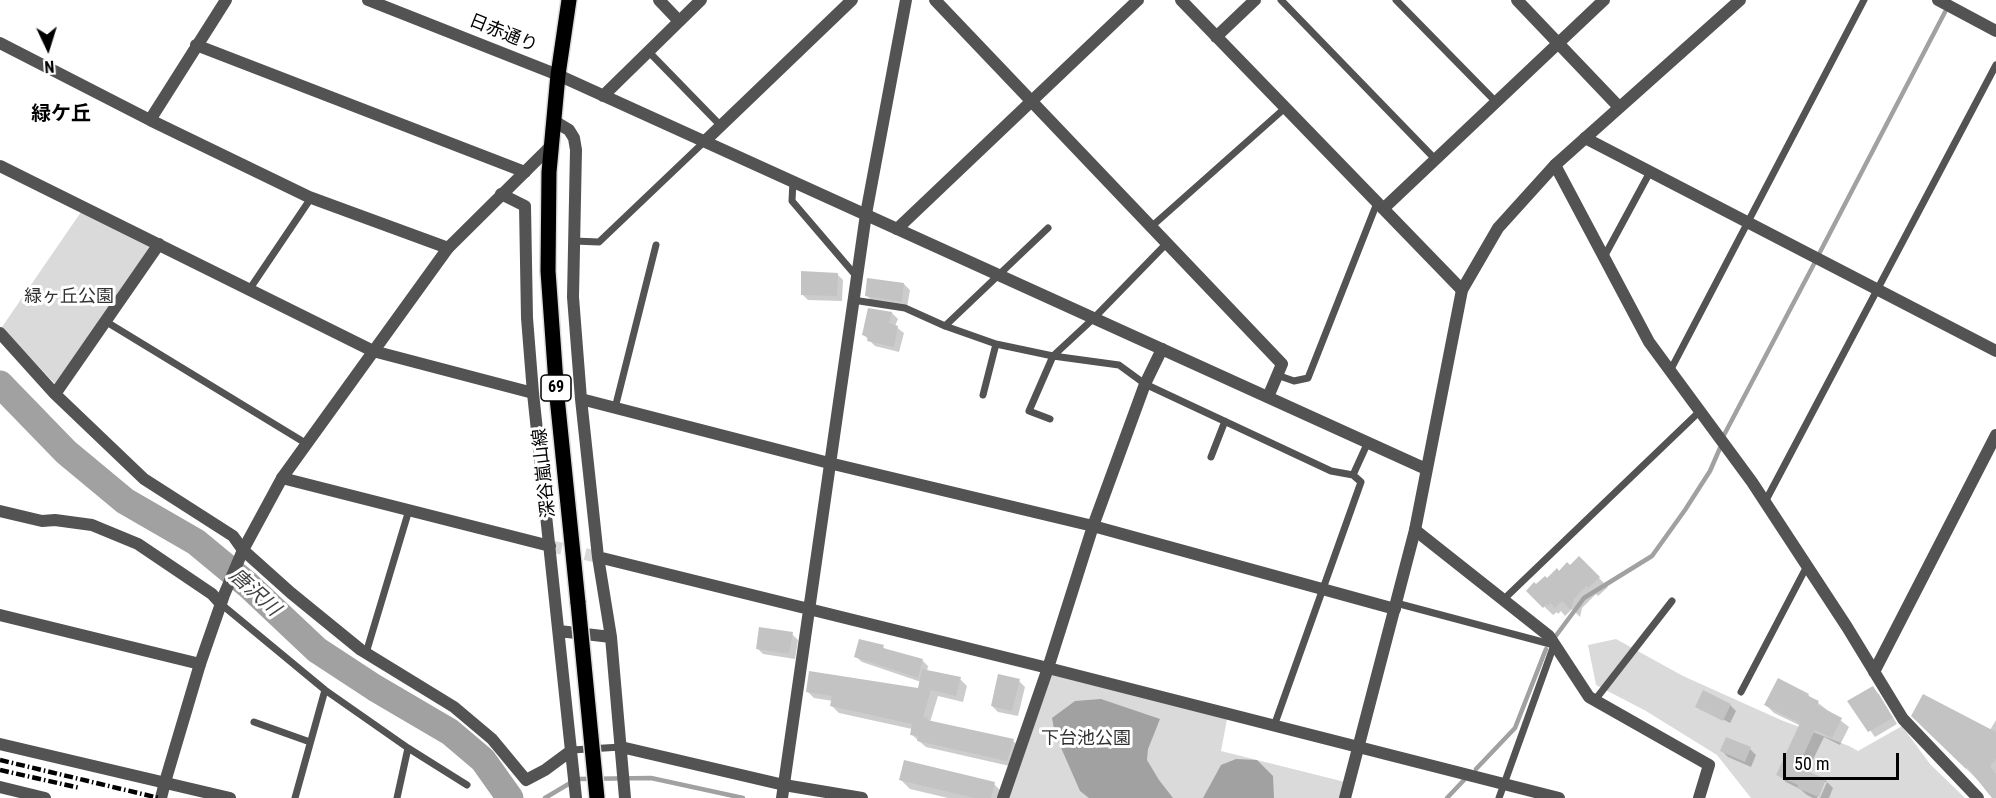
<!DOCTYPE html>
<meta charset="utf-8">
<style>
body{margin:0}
#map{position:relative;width:1996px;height:798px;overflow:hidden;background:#fff;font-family:"Roboto Condensed",sans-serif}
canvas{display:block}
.north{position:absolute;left:18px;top:18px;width:60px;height:60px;-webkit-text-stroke:4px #fff;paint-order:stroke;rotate:176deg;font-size:16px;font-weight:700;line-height:24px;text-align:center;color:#000}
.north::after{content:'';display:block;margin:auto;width:21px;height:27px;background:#000;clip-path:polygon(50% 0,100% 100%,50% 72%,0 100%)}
.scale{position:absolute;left:1783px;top:753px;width:116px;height:27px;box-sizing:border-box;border:3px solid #000;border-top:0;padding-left:8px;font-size:18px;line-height:21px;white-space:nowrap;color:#000;-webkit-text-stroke:4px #fff;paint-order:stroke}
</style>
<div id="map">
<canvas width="1996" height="798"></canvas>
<div class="north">N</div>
<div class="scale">50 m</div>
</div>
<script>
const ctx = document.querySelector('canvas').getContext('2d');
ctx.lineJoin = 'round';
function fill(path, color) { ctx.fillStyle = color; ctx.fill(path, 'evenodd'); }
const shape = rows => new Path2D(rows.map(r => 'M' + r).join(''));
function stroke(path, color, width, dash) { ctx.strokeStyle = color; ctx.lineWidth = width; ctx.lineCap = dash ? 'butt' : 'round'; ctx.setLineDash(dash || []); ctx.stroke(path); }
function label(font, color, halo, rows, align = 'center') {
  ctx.font = font + ' "Roboto Condensed","Noto Sans JP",sans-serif'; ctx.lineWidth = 6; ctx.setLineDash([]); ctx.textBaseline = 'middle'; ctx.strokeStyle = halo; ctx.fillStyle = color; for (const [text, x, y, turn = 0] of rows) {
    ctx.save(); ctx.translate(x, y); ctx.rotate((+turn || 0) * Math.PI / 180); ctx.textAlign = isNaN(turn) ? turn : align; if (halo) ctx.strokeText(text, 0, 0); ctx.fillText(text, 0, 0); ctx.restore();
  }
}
fill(shape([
 [81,212,150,247,55,384,2,327],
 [1616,639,1683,676,1781,720,1849,746,1858,751,1902,726,1930,764,1965,798,1751,798,1717,755,1646,711,1596,685,1588,645],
 [1048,668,1228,714,1221,751,1349,783,1345,798,1003,798]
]), '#dadada');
fill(shape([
 [1101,699,1160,719,1148,749,1147,760,1159,780,1173,798,1089,798,1080,791,1055,734,1052,718,1075,701],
 [1236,759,1257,760,1273,776,1274,798,1203,798,1221,765]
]), '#a1a1a1');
fill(shape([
 [837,274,843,280,842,301,808,300,802,294],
 [904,284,910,290,907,307,873,302,867,296],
 [869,310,892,313,898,319,895,326,904,333,899,352,875,346,864,335],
 [1579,558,1608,587,1598,596,1596,594,1582,608,1580,617,1572,609,1565,616,1561,611,1558,614,1557,612,1553,615,1528,591,1570,567],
 [792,634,798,640,795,659,763,654,757,648],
 [883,647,887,651,922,660,928,666,927,671,960,679,967,686,963,702,938,696,930,722,1013,741,1020,747,1014,767,926,747,911,734,912,729,839,713,832,706,833,701,814,698,807,691,919,689,921,682,862,662,856,657],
 [1019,681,1025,687,1018,716,998,712,992,706],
 [1873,688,1879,694,1897,724,1875,737,1849,701],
 [1808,695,1849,727,1840,745,1824,737,1807,772,1825,780,1833,788,1829,798,1820,798,1827,782,1823,782,1817,798,1813,798,1807,795,1800,789,1786,782,1778,774,1801,726,1774,713,1766,705],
 [1730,705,1736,711,1729,725,1703,712,1729,725,1730,723,1702,708,1702,711,1697,706],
 [1913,716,1990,730,1996,720,1996,798],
 [1750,749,1756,755,1751,767,1728,757,1722,751],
 [901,780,994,784,1003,793,1002,798,948,798,910,789]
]), '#0003');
stroke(shape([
 [1819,254,1945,12],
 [1724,435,1814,264],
 [1555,637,1584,598,1652,556,1685,510,1710,471,1720,448],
 [1476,769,1515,728,1546,649],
 [545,798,577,779,651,778,743,798],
 [1447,798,1464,780]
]), '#a1a1a1', 4.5);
stroke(shape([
 [0,384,66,452,125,501,196,542,248,585,317,650,375,688,450,732,483,760,510,798]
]), '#a1a1a1', 27);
fill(shape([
 [801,271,838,273,837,296,801,295],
 [867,278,904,283,902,302,865,296],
 [868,308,892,312,889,323,898,326,894,347,867,341,868,337,862,335],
 [1579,556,1600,577,1588,588,1586,586,1574,599,1571,610,1562,601,1555,608,1551,603,1548,606,1547,604,1543,608,1526,591,1534,582,1536,584,1545,576,1547,578,1557,568,1559,571,1567,562,1570,565],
 [759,627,793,632,789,654,756,649],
 [859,639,884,645,883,648,923,659,918,678,854,657],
 [922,669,961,677,956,696,931,690,923,717,928,718,927,720,1014,739,1007,761,917,741,918,736,910,735,912,724,830,706,832,696,806,692,809,671,918,688],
 [998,674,1020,679,1012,711,991,706],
 [1778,678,1809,694,1808,696,1819,701,1817,705,1842,718,1832,738,1815,730,1798,767,1826,779,1819,797,1797,788,1798,785,1776,775,1800,723,1764,705],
 [1873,686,1893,718,1868,732,1847,701],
 [1703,690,1731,704,1723,721,1695,707],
 [1923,694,1996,732,1996,759,1990,766,1996,774,1996,798,1992,798,1967,767,1966,769,1911,716],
 [1726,737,1751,747,1745,762,1720,751],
 [904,760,995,782,991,798,974,798,899,780]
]), '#c3c3c3');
stroke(shape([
 [550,546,598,557]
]), '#d9d9d9', 12, [12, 6]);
const primary = shape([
 [569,0,558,75,549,172,548,271,557,397,578,603]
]);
stroke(primary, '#dbdbdb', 18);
stroke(shape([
 [1281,0,1435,159],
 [1396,0,1496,102],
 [648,51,721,126],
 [793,181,792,201,857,277],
 [1151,227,1285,108],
 [574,241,599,242,705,141],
 [1604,257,1650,172],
 [249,290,311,198],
 [853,300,905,308,945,326,996,344,1053,356,1119,365,1145,384,1331,471,1353,475,1368,442],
 [105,321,307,444],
 [945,326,1048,228],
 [1670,371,1864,0],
 [1277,375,1294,381,1308,378,1377,203],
 [983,395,996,344],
 [615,408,656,245],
 [1050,419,1029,411,1053,356,1094,318,1166,244],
 [1211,457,1225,421],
 [1765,502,1996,65],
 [1503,600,1700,411],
 [1396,603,1554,645,1499,798],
 [221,604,325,690,408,748,467,785],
 [366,653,409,510],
 [1741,692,1807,566],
 [1595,700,1672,601],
 [254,722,310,742],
 [1274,726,1361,482,1353,475],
 [572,750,621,747],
 [295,798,325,690],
 [397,798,408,748]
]), '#535353', 7);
stroke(shape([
 [659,0,679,21],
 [935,0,1282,364,1268,397],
 [1181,0,1462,290],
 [1517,0,1619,107],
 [1938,0,1996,31],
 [1216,37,1255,0],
 [0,43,150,120,309,197,448,248],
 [196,45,525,172],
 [150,120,226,0],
 [554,121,569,130,574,138,576,150,573,297,581,399,598,557,611,637,625,798],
 [1585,138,1996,351],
 [705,141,852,0],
 [1555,165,1649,342,1752,482,1847,627,1903,719,1978,798],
 [0,166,373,351,533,393],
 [501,194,525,206,527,318,533,393,576,798],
 [1383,209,1604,0],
 [897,229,1138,0],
 [0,333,55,394,144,479,233,536,243,550,291,593,361,650,454,707,492,739,526,780,545,770,572,750],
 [55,394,159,244],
 [581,399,829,463,1093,526,1395,609],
 [282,478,550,546],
 [0,511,42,521,55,520,92,525,138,544,212,594,221,604],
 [1415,530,1549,636,1589,697,1709,765,1699,798],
 [598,557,1048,668,1559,798],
 [0,615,200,664],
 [559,631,611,637],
 [1874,672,1996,435],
 [0,744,230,798],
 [621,747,784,785,862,798],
 [0,787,45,798],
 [161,798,165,782],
 [782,798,866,214,906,0],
 [1003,798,1048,668,1093,526,1145,384,1162,349]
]), '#535353', 12);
stroke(shape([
 [368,0,558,75,1426,469],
 [603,96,701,0],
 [165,782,200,664,224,595,243,550,282,478,448,248,551,146],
 [1345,798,1415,530,1462,290,1498,228,1555,165,1740,0]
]), '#535353', 12);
stroke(primary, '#000', 15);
stroke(shape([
 [0,760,159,798],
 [0,770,80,788]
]), '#000', 4.5, [9, 3, 1.5, 3]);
const primaryBridge = shape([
 [578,603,597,798]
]);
stroke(primaryBridge, '#dbdbdb', 18, []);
stroke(primaryBridge, '#000', 15);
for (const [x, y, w] of [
 [556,388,30]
]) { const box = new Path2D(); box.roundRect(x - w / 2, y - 13, w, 26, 4.5); ctx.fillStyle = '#fff'; ctx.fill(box); stroke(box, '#000', 1.5); }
label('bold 16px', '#000', null, [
 ["69",556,388]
]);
label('18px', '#000', '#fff', [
 ["日赤通り",503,34,22],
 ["深谷嵐山線",545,473,-96]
]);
label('18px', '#313131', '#fff', [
 ["緑ヶ丘公園",69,297],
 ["下台池公園",1086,739]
]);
label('bold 20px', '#000', '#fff', [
 ["緑ケ丘",61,115]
]);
label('italic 20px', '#424242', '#fff', [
 ["唐沢川",254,593,42]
]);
</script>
